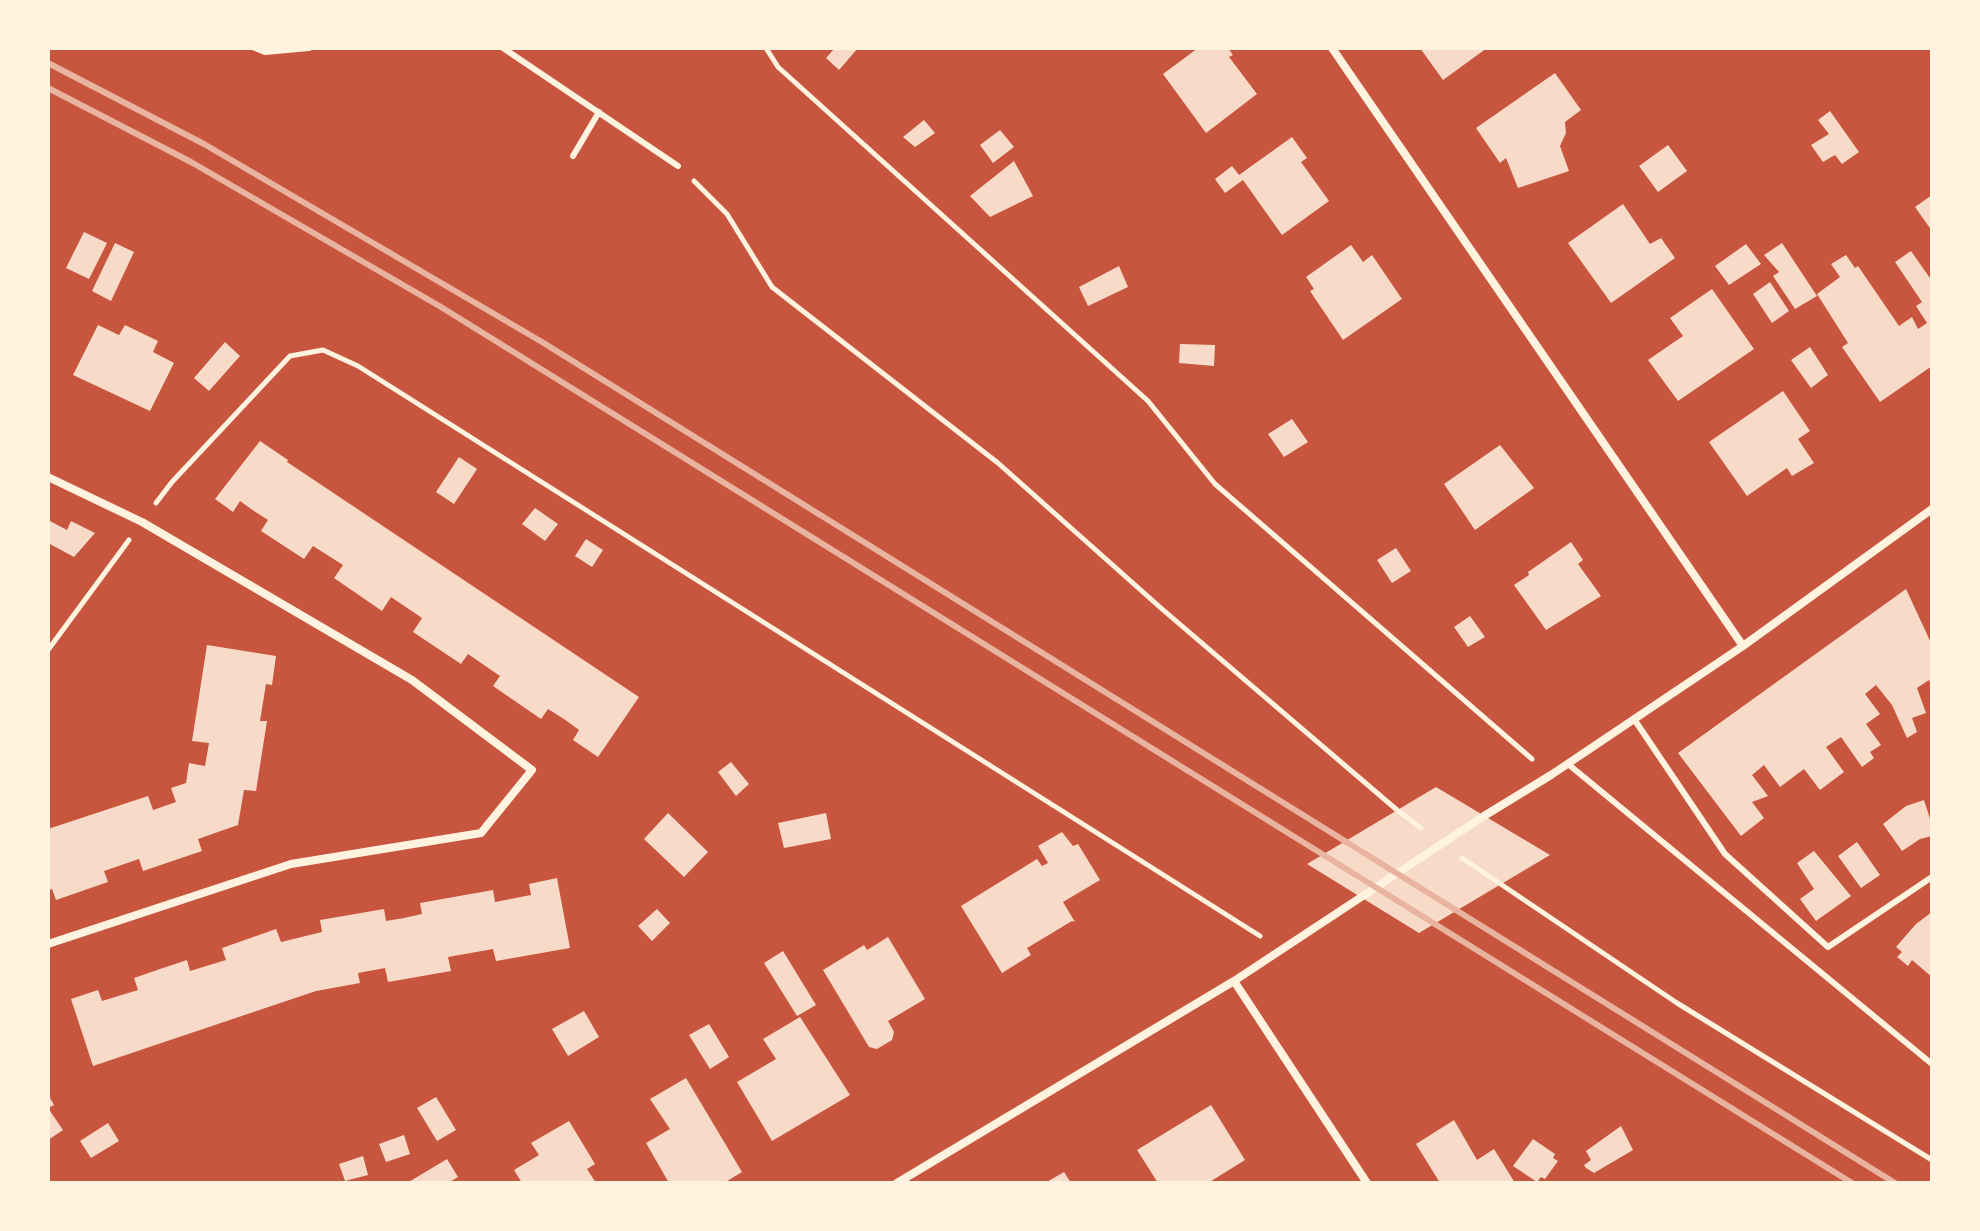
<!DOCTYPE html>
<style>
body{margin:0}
#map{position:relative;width:1980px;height:1231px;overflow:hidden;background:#c8553d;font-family:"Work Sans",sans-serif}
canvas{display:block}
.frame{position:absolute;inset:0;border:50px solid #fff3e0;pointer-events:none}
</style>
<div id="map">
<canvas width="1980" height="1231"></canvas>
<div class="frame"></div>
</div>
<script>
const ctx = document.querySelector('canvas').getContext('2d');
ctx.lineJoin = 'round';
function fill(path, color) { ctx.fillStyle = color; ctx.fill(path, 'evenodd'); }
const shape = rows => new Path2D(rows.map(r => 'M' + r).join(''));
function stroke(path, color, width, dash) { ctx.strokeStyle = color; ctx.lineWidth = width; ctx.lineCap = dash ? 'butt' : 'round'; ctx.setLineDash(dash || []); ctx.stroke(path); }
fill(shape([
 [835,48,858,48,839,70,826,58],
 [1198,48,1228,48,1233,55,1229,57,1257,94,1206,133,1163,74],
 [1420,48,1487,48,1443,80],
 [1555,73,1581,110,1565,122,1566,133,1560,146,1569,171,1518,188,1506,158,1500,163,1476,128],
 [1830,111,1859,152,1842,164,1835,155,1823,162,1811,145,1829,134,1818,120],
 [924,120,935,133,915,147,903,137],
 [1000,130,1014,147,993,163,980,145],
 [1292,137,1307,158,1301,162,1329,201,1282,235,1243,180,1225,193,1215,179,1232,166,1239,175],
 [1668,145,1687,171,1658,192,1639,166],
 [1014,161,1033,196,990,217,970,196],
 [1932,195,1932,231,1915,207],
 [1623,204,1650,244,1661,238,1675,258,1611,303,1568,243],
 [84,232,107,243,89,279,66,268],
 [115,243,134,252,111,301,92,291],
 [1782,243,1817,296,1795,309,1773,276,1779,272,1764,255],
 [1746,244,1761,264,1729,285,1715,266],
 [1351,245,1363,262,1372,255,1402,299,1343,340,1310,291,1314,289,1306,277],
 [1911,251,1932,281,1932,366,1880,402,1842,347,1848,343,1817,294,1840,277,1831,264,1846,255,1855,268,1858,266,1899,326,1912,317,1918,329,1927,323,1916,306,1922,302,1895,262],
 [1119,266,1128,287,1088,306,1079,287],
 [1770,282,1789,311,1772,323,1753,294],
 [1712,289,1754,349,1678,401,1648,360,1683,336,1670,318],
 [98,325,119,335,125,325,158,341,153,352,174,363,150,411,73,375],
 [225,342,240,356,209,391,194,378],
 [1180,344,1215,345,1214,366,1179,363],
 [1810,347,1828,375,1811,388,1791,360],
 [1783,391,1810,431,1798,439,1814,463,1792,476,1787,468,1747,496,1709,442],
 [1292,419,1308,442,1284,457,1268,434],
 [260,441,288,460,287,462,639,697,598,757,573,740,579,730,564,719,548,709,541,719,493,686,500,676,468,654,461,664,413,632,422,618,391,597,382,611,334,578,343,565,313,546,304,559,261,531,268,520,254,511,240,501,233,512,215,499],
 [1500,445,1534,488,1475,530,1444,484],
 [459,457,477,469,454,504,436,492],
 [535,508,558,524,545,541,522,524],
 [48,520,67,530,71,521,95,533,74,557,48,543],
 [586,539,603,550,592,567,575,556],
 [1571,542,1583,560,1578,564,1601,596,1546,630,1514,585,1529,575,1528,572],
 [1396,548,1411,571,1392,583,1377,560],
 [1906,589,1932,645,1932,687,1929,680,1917,688,1926,713,1912,718,1917,732,1907,738,1892,705,1876,685,1865,694,1880,714,1866,724,1881,745,1870,752,1874,758,1862,767,1841,737,1826,747,1844,772,1820,790,1804,769,1780,787,1764,765,1752,775,1768,796,1752,802,1764,818,1741,836,1678,753],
 [1470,616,1485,637,1468,647,1454,627],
 [207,645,276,656,272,685,266,684,260,721,267,721,256,791,244,790,238,825,198,839,202,851,143,871,139,859,104,871,108,882,56,900,52,889,48,890,48,829,148,796,153,810,176,802,171,788,186,783,189,763,205,766,209,743,192,741],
 [731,762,749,784,736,796,718,772],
 [1436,787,1550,855,1419,933,1307,864],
 [1924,800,1932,825,1932,836,1920,839,1902,851,1883,824,1906,806],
 [668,813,708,852,684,877,644,839],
 [826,813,831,839,784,848,778,823],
 [1062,832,1073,846,1078,844,1100,880,1063,902,1075,922,1072,921,1027,948,1031,955,1002,973,961,906,1037,859,1042,866,1048,863,1038,846],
 [1857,842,1880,875,1861,888,1838,856],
 [1814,851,1851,896,1816,921,1800,899,1814,889,1797,863],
 [557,878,570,948,496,961,493,949,448,957,451,971,388,982,385,968,358,973,360,983,316,991,93,1066,71,999,98,990,102,1001,138,990,134,978,160,969,187,960,190,971,226,960,222,948,276,929,281,942,322,932,320,920,384,909,386,921,404,918,422,914,420,903,493,890,495,902,531,895,529,884],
 [657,909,670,923,652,941,638,926],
 [1932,912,1932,977,1912,960,1908,966,1897,957,1902,952,1896,947,1916,924],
 [888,937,925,999,888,1021,894,1032,892,1040,877,1049,869,1047,823,970,864,945,867,950],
 [783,951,816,1005,797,1016,764,963],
 [584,1011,599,1037,568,1056,552,1029],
 [800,1017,850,1095,772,1141,737,1082,776,1059,763,1039],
 [709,1024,729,1057,710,1069,689,1035],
 [686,1078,742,1172,724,1183,669,1183,646,1143,670,1129,650,1099],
 [48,1094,54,1105,48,1108,63,1130,48,1140],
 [436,1097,456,1130,437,1141,417,1108],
 [1211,1105,1245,1160,1208,1183,1158,1183,1137,1150],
 [1454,1120,1477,1160,1494,1149,1515,1183,1440,1183,1416,1144],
 [569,1121,595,1164,587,1169,596,1183,522,1183,514,1170,539,1155,531,1143],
 [108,1123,119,1141,91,1158,80,1141],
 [1621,1126,1633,1150,1594,1173,1586,1168,1584,1165,1591,1160,1586,1151],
 [404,1135,410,1154,386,1162,379,1144],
 [1533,1139,1555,1154,1553,1158,1558,1161,1545,1179,1541,1177,1537,1182,1513,1166],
 [363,1156,368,1175,345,1181,339,1164],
 [447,1159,458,1177,448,1183,407,1183],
 [1064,1172,1071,1183,1045,1183]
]), '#f7dbc8');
stroke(shape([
 [766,48,778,67,1148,401,1215,484,1532,759],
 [694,181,727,214,772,287,998,463,1162,609,1397,810,1421,828],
 [156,503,172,482,290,356,323,350,358,366,1260,936],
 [48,650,129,540],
 [1462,858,1677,1003,1932,1160]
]), '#fff3e0', 5);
stroke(shape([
 [255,48,265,52,309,48],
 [503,48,678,166],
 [573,156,599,112],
 [1634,719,1725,854,1828,947,1932,877],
 [1568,764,1932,1064]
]), '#fff3e0', 6);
stroke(shape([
 [1332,48,1743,646],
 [48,477,142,522,412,680,532,770,481,833,291,864,48,944],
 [1234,981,1367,1183],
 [897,1183,1234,981,1484,816,1551,775,1743,646,1932,509]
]), '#fff3e0', 8);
stroke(shape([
 [48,63,204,144,542,342,1895,1183],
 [48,88,191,162,441,307,1852,1183]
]), '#e9b49f', 6);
</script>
